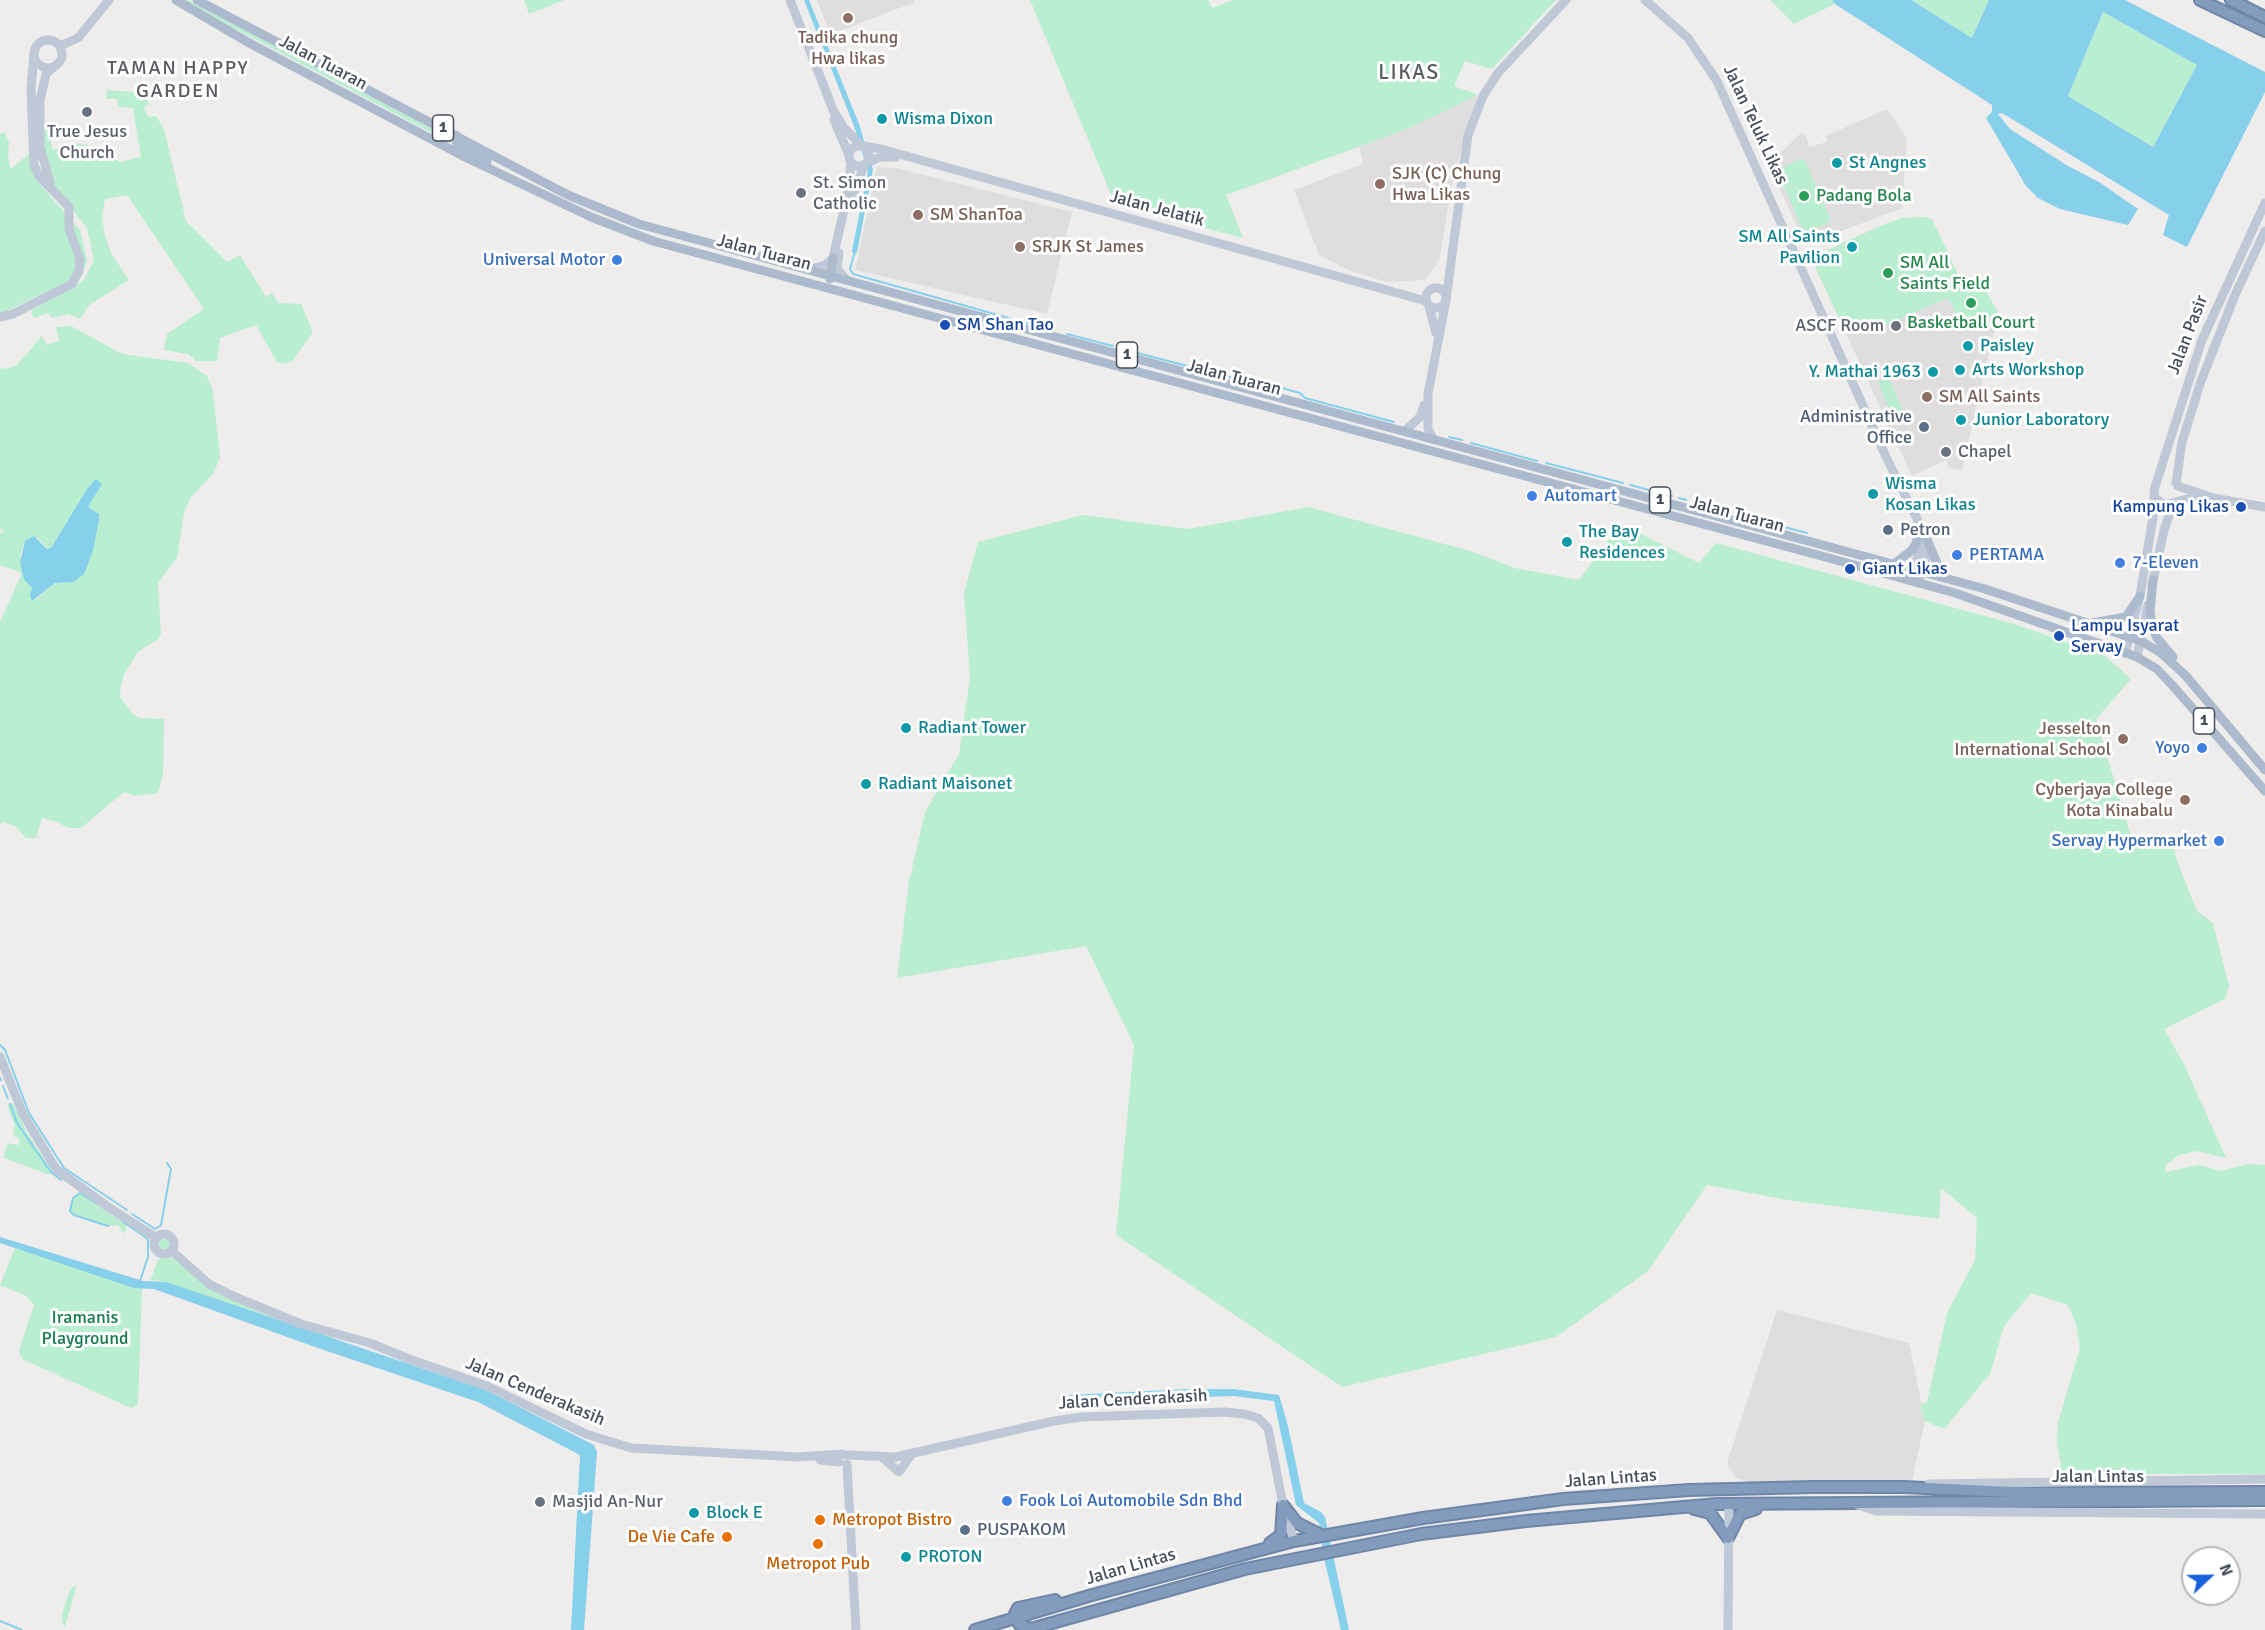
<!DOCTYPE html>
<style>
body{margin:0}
#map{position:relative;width:2265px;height:1630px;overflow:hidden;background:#efecec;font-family:Signika,sans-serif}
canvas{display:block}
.north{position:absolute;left:2181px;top:1546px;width:60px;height:60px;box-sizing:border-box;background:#fff;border:2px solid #b5b8bd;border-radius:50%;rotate:68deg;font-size:16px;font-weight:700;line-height:24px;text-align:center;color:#454e5a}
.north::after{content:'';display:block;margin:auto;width:21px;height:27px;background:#1861de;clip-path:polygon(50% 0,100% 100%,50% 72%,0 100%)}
</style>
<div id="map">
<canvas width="2265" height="1630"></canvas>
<div class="north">N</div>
</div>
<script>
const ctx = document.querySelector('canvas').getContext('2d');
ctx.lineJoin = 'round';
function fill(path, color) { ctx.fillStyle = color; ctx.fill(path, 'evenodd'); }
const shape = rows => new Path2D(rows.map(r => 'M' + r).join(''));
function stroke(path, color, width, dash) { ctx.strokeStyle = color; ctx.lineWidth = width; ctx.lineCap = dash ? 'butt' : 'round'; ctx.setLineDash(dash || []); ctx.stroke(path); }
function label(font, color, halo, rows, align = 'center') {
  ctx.font = font + ' Signika,sans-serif'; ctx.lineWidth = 6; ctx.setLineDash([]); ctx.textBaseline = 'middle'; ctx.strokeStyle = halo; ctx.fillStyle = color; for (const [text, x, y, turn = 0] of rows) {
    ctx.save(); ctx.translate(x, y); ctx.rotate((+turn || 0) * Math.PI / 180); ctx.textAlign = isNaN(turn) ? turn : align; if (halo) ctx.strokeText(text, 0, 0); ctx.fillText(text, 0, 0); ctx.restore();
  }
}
fill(shape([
 [817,0,914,0,915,2,830,35],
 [1478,95,1453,179,1439,261,1425,280,1387,282,1350,271,1319,255,1294,190,1363,164,1359,146,1405,130],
 [1887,109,1907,139,1902,208,1805,245,1769,164,1801,133,1806,135,1809,147,1813,146,1827,142,1826,136],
 [877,167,896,168,1072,212,1047,314,855,270],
 [1923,217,1932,219,1964,288,1979,280,1994,308,1999,310,1962,470,1947,467,1947,460,1912,476,1811,258,1880,226,1902,218],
 [1777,1310,1909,1343,1925,1421,1912,1481,1750,1483,1735,1477,1727,1463]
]), '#e0ddde');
fill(shape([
 [181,0,188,0,447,137,485,161],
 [524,0,564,0,529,14],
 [1030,0,1208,0,1212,8,1233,0,1556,0,1492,69,1465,61,1454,86,1478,95,1405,130,1226,195,1243,238,1115,204],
 [1770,0,1832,0,1835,4,1794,24],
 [1911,0,1989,0,1972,38],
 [2103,12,2197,65,2153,147,2068,96],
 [106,90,144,93,149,104,144,107,148,117,156,116,164,129,186,221,227,262,240,255,266,297,272,293,278,303,301,304,313,332,293,360,286,364,277,362,256,325,220,338,217,361,196,361,188,354,164,350,167,334,204,309,127,195,105,199,102,217,105,236,111,253,129,280,89,305,80,319,68,314,52,318,48,313,34,318,31,311,83,281,94,260,87,228,48,179,42,163,44,132,52,121,56,135,50,141,53,150,74,143,88,145,120,162,141,157,133,108,118,107,117,99,107,99],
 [4,132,9,142,8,157,11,169,30,153,38,182,80,230,87,260,84,269,70,281,4,312,0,312,0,134],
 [1804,158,1831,221,1804,233,1777,170],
 [1923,217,1932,219,1964,287,1979,280,1998,312,1967,332,1948,298,1864,334,1862,329,1847,335,1811,258,1880,226,1902,218],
 [71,326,122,354,188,363,207,376,213,391,220,458,213,474,191,497,184,512,177,558,158,583,161,634,158,639,138,652,124,674,121,685,120,697,133,714,139,718,164,719,163,774,158,793,136,796,124,792,81,828,68,828,57,822,42,818,36,838,26,838,15,826,2,822,0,825,0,622,22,573,0,565,0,534,3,531,0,528,0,368,5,369,17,365,42,336,47,345,59,341,56,327],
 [101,484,88,507,99,514,65,583,56,583,36,599,20,556,25,541,38,538,48,549,51,548,82,498],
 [1889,378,1906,418,1895,423,1878,382],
 [1308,507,1470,551,1515,568,1579,580,1621,524,1699,563,1716,543,2011,623,2104,655,2131,679,2096,719,2134,846,2172,840,2177,861,2197,911,2213,923,2229,986,2225,999,2164,1029,2184,1064,2226,1158,2197,1151,2179,1155,2166,1165,2165,1172,2199,1165,2221,1171,2249,1164,2265,1165,2265,1474,2056,1474,2061,1465,2057,1443,2058,1422,2080,1348,2076,1324,2068,1305,2031,1293,2004,1326,1990,1374,1944,1429,1925,1421,1920,1405,1927,1402,1947,1313,1975,1260,1977,1218,1941,1188,1939,1219,1793,1201,1707,1185,1648,1271,1556,1337,1342,1387,1116,1235,1134,1045,1086,946,897,978,909,882,925,812,959,754,970,677,964,593,978,542,1083,515,1188,529],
 [13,1103,27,1133,52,1171,50,1175,4,1158,7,1143,19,1145,20,1139,13,1135,15,1126,7,1105],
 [80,1194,127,1225,124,1234,118,1225,109,1226,72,1213,70,1209,74,1198],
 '158 1244a7 7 0 1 1 14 0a7 7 0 1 1-14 0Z',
 [15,1248,142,1288,138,1405,131,1408,22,1359,19,1350,34,1305,26,1296,0,1285],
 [165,1257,173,1258,208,1288,225,1297,334,1336,334,1341,157,1280,150,1281,158,1260],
 [77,1584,65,1627,62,1621,63,1611,70,1590]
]), '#b9eed1');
fill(shape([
 [804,0,809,0,859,124,873,170,857,252,854,255,852,251,868,171,854,126],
 [1832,0,1911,0,1972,38,1989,0,2125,0,2265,72,2265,92,2187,247,2163,235,2169,215,2002,113,1998,114,2010,129,2068,166,2099,182,2138,209,2128,225,2060,209,2038,198,2026,186,1986,118,1992,112,1992,105,1835,4],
 [2103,12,2197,65,2153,147,2068,96],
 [96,479,102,484,88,507,99,514,99,520,93,551,84,574,74,582,55,583,32,601,30,595,32,588,24,579,20,563,25,541,34,536,47,549,51,548,87,489],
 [0,1237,143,1281,166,1282,486,1390,594,1445,597,1452,584,1630,571,1630,580,1455,478,1402,315,1347,154,1289,134,1288,0,1243],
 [1188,1389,1233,1389,1279,1395,1288,1426,1304,1503,1321,1512,1325,1517,1349,1630,1341,1630,1324,1558,1319,1523,1296,1505,1274,1401,1233,1396,1071,1402,1069,1395]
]), '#86d0ec');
stroke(shape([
 [854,255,850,269,853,274,1012,319],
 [1021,321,1045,328],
 [1067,334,1113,346],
 [1130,351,1260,385,1267,384,1300,393,1305,398,1394,422],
 [1449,437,1462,440],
 [1471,443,1537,461],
 [1546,463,1623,483],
 [1630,485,1672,496],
 [1679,498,1686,500],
 [1694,502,1714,508],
 [1719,509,1730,512],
 [1737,514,1746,516],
 [1780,526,1807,533],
 [0,1045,5,1050,29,1113,64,1168,127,1210],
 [0,1078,1,1080],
 [3,1086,8,1099],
 [10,1104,17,1123,51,1172,61,1180],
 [97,1204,80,1193,73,1198,70,1211,74,1215,108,1226],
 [132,1214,155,1229,161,1225,171,1169,167,1163],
 [122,1221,148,1239,148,1257,140,1281],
 [0,1621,22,1630]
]), '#86d0ec', 2);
const highway = shape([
 [2200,0,2265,31],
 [2231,0,2265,17],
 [1283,1505,1297,1523,1319,1534],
 [1694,1509,1710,1513,1728,1538],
 [1728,1538,1740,1514,1756,1509],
 [1270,1543,1281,1535,1283,1505],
 [1031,1629,1019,1624,1015,1614,1018,1608,1055,1600],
 [975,1630,1092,1595,1294,1541,1423,1518,1563,1499,1689,1490,1813,1487,1903,1487,2034,1493,2265,1492],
 [1027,1630,1245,1569,1421,1534,1526,1521,1717,1504,2265,1500]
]);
stroke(highway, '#6e86a8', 14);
stroke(shape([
 [790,0,834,112,844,128,862,146],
 [1645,0,1688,38,1717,81,1886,457,1926,537,1928,553,1918,583],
 '34 54a14 14 0 1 1 28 0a14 14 0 1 1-28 0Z',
 [60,46,78,38,109,0],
 [834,120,849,155],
 '849 156a10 10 0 1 1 20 0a10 10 0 1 1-20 0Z',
 [863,146,881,149,1426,301],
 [867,163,880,157,896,157],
 [50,183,40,147,40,100,46,74,56,65],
 [851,202,864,165],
 [839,253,837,269,847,280],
 [810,269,824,266,833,258,848,192,851,162],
 '1426 298a10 10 0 1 1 20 0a10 10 0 1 1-20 0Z',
 [1429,306,1436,333],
 [0,317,13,314,72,284,79,271,80,259,69,229,69,207,39,176,34,165,31,89,34,54],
 [1406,430,1420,417,1424,405],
 [1432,437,1428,428,1428,394,1446,300,1468,135,1483,96,1498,73,1566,0],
 [2176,483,2182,442,2201,381,2235,295,2265,231],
 [2178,486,2213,498,2265,507],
 [2213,498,2187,499,2165,505,2155,498,2154,490,2202,340,2265,203],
 [1908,580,1920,551,1918,535],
 [2152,585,2164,530,2173,504],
 [2125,653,2140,596,2154,511,2154,497],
 [2137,657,2148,605],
 [0,1057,23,1114,56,1169,108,1207,157,1238],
 '154 1244a10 10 0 1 1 20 0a10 10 0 1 1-20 0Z',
 [172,1251,209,1284,233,1296,301,1324,370,1343,409,1359,487,1386,586,1434,631,1448,799,1457,842,1454],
 [846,1455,896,1457,1054,1421,1082,1417,1224,1412,1244,1414,1258,1418,1268,1428,1283,1505,1294,1541],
 [883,1458,899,1472,911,1455],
 [820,1460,839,1462],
 [847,1464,856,1630],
 [1929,1484,2265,1479],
 [1858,1505,1876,1511,2265,1514],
 [1728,1630,1729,1505]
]), '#bec8d6', 9);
stroke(shape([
 [176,0,251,44,467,158,591,217,653,241,1829,558,1955,593,2137,657,2157,669,2173,686,2265,791],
 [197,0,568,195,639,224,1985,589,2141,641,2161,653,2186,676,2265,770],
 [456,135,457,143,487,159,487,164,482,165],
 [830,279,833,258],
 [1926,537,1939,568,1947,578],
 [1894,564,1912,550,1917,542,1917,532],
 [2153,580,2150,611,2152,627,2157,638,2173,657],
 [2092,623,2126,617,2140,596]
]), '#abbacc', 9);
stroke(highway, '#839bbc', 10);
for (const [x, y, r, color] of [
 [848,18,6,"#8d6e63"],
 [87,112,6,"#6b7280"],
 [882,119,6,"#0f9aa8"],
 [1837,163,6,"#0f9aa8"],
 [1380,184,6,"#8d6e63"],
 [801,193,6,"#6b7280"],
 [1804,196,6,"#2e9e5b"],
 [918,215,6,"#8d6e63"],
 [1020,247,6,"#8d6e63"],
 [1852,247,6,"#0f9aa8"],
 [617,260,6,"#3f7fe0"],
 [1888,273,6,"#2e9e5b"],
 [1971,303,6,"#2e9e5b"],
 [945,325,6,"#1a4fb4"],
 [1896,326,6,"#6b7280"],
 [1968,346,6,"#0f9aa8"],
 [1960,370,6,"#0f9aa8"],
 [1933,372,6,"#0f9aa8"],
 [1927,397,6,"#8d6e63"],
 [1961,420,6,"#0f9aa8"],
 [1924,427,6,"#5c6f8a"],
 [1946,452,6,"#6b7280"],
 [1873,494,6,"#0f9aa8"],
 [1532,496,6,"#3f7fe0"],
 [2241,507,6,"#1a4fb4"],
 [1888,530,6,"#5c6f8a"],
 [1567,542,6,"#0f9aa8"],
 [1957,555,6,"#3f7fe0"],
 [2120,563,6,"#3f7fe0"],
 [1850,569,6,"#1a4fb4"],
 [2059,636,6,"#1a4fb4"],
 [906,728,6,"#0f9aa8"],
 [2123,739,6,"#8d6e63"],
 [2202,748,6,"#3f7fe0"],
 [866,784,6,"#0f9aa8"],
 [2185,800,6,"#8d6e63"],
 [2219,841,6,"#3f7fe0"],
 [1007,1501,6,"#3f7fe0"],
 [540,1502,6,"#6b7280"],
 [694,1513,6,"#0f9aa8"],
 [820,1520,6,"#e8710a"],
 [965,1530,6,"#5c6f8a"],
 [727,1537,6,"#e8710a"],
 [818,1544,6,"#e8710a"],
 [906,1557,6,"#0f9aa8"]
]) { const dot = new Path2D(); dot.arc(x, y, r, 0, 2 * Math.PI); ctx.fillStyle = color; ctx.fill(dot); stroke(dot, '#fff', 2); }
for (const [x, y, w] of [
 [443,128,21],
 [1127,355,21],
 [1660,500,21],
 [2204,721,21]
]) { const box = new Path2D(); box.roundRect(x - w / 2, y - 13, w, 26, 4.5); ctx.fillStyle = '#fff'; ctx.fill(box); stroke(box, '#454e5a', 1.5); }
label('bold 16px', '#454e5a', null, [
 ["1",443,128],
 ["1",1127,355],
 ["1",1660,500],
 ["1",2204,721]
]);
label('18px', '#785e54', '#fff', [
 ["Tadika chung",848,38,"center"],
 ["Hwa likas",848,59,"center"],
 ["SJK (C) Chung",1392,174],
 ["Hwa Likas",1392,195],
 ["SM ShanToa",930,215],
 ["SRJK St James",1032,247],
 ["SM All Saints",1939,397],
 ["Jesselton",2111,729,"right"],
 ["International School",2111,750,"right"],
 ["Cyberjaya College",2173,790,"right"],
 ["Kota Kinabalu",2173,811,"right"]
], 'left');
label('18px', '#454e5a', '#fff', [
 ["Jalan Tuaran",323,63,28],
 ["Jalan Teluk Likas",1755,125,65],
 ["Jalan Jelatik",1157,209,15],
 ["Jalan Tuaran",764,253,15],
 ["Jalan Pasir",2188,335,-69],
 ["Jalan Tuaran",1234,378,15],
 ["Jalan Tuaran",1737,515,15],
 ["Jalan Cenderakasih",535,1392,23],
 ["Jalan Cenderakasih",1133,1400,-3],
 ["Jalan Lintas",2098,1477],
 ["Jalan Lintas",1611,1479,-4],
 ["Jalan Lintas",1131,1567,-16]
]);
label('18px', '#0d838f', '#fff', [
 ["Wisma Dixon",894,119],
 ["St Angnes",1849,163],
 ["SM All Saints",1840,237,"right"],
 ["Pavilion",1840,258,"right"],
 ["Paisley",1980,346],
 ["Arts Workshop",1972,370],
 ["Y. Mathai 1963",1921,372,"right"],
 ["Junior Laboratory",1973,420],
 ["Wisma",1885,484],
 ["Kosan Likas",1885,505],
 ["The Bay",1579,532],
 ["Residences",1579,553],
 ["Radiant Tower",918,728],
 ["Radiant Maisonet",878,784],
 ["Block E",706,1513],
 ["PROTON",918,1557]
], 'left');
label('18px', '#5b616d', '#fff', [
 ["True Jesus",87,132,"center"],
 ["Church",87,153,"center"],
 ["St. Simon",813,183],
 ["Catholic",813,204],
 ["ASCF Room",1884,326,"right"],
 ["Chapel",1958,452],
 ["Masjid An-Nur",552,1502]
], 'left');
label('18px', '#27864d', '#fff', [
 ["Padang Bola",1816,196],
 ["SM All",1900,263],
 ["Saints Field",1900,284],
 ["Basketball Court",1971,323,"center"]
], 'left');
label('18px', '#366cbe', '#fff', [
 ["Universal Motor",605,260,"right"],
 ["Automart",1544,496],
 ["PERTAMA",1969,555],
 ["7-Eleven",2132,563],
 ["Yoyo",2190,748,"right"],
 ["Servay Hypermarket",2207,841,"right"],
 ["Fook Loi Automobile Sdn Bhd",1019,1501]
], 'left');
label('18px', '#164399', '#fff', [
 ["SM Shan Tao",957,325],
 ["Kampung Likas",2229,507,"right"],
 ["Giant Likas",1862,569],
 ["Lampu Isyarat",2071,626],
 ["Servay",2071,647]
], 'left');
label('18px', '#4e5e75', '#fff', [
 ["Administrative",1912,417,"right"],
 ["Office",1912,438,"right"],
 ["Petron",1900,530],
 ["PUSPAKOM",977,1530]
], 'left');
label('18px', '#167b4f', '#fff', [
 ["Iramanis",85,1318],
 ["Playground",85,1339]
]);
label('18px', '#c56008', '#fff', [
 ["Metropot Bistro",832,1520],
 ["De Vie Cafe",715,1537,"right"],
 ["Metropot Pub",818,1564,"center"]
], 'left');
ctx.letterSpacing = '1.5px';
label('20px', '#595c61', '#fff', [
 ["TAMAN HAPPY",178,69],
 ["GARDEN",178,92]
]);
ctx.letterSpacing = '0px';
ctx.letterSpacing = '1.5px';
label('21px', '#595c61', '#fff', [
 ["LIKAS",1409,73]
]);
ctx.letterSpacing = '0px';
</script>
